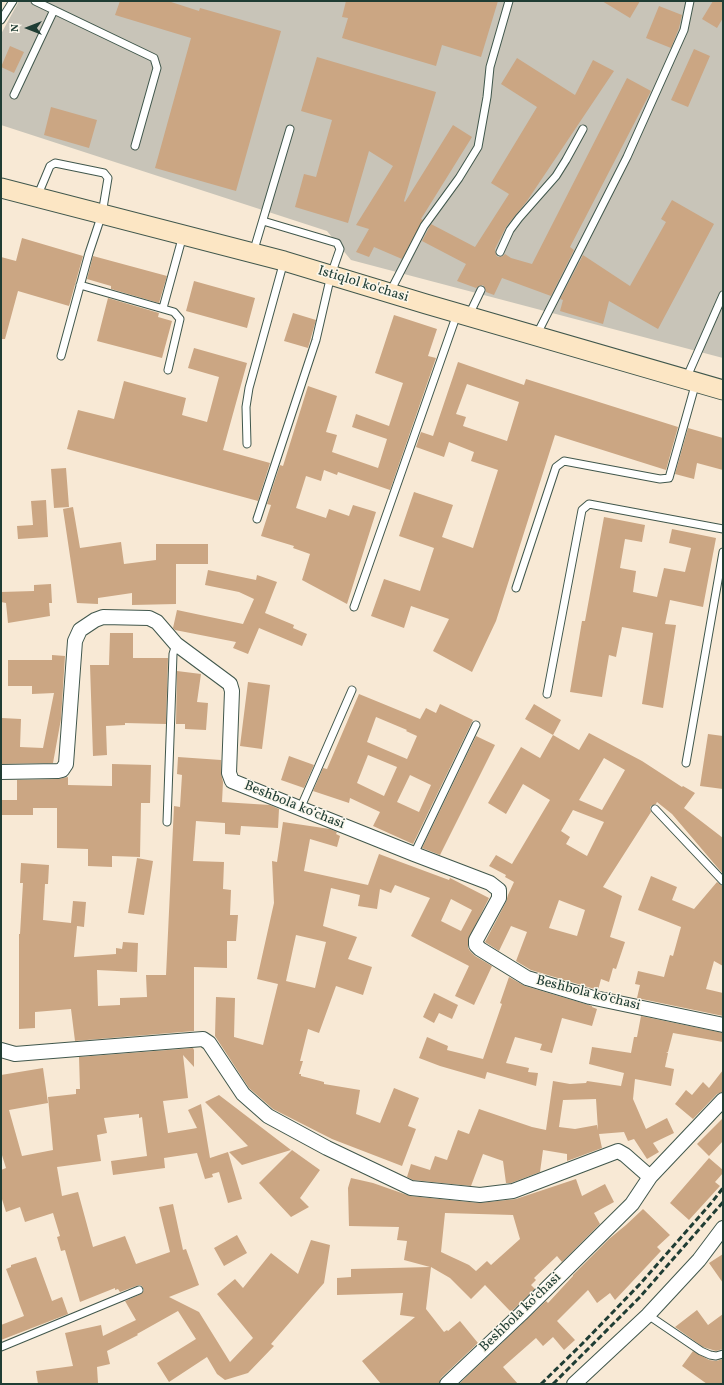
<!DOCTYPE html>
<meta charset="utf-8">
<style>
body{margin:0}
#map{position:relative;width:724px;height:1385px;overflow:hidden;background:#f8e9d5;font-family:Vollkorn,serif}
canvas{display:block}
.frame{position:absolute;inset:0;border:2px solid #1f3d34;pointer-events:none}
.north{position:absolute;left:8px;top:8px;width:40px;height:40px;-webkit-text-stroke:3px #fbf7ec;paint-order:stroke;rotate:270deg;font-size:11px;font-weight:700;line-height:16px;text-align:center;color:#1f3d34}
.north::after{content:'';display:block;margin:auto;width:14px;height:18px;background:#1f3d34;clip-path:polygon(50% 0,100% 100%,50% 72%,0 100%)}
</style>
<div id="map">
<canvas width="724" height="1385"></canvas>
<div class="frame"></div>
<div class="north">N</div>
</div>
<script>
const ctx = document.querySelector('canvas').getContext('2d');
ctx.lineJoin = 'round';
function fill(path, color) { ctx.fillStyle = color; ctx.fill(path, 'evenodd'); }
const shape = rows => new Path2D(rows.map(r => 'M' + r).join(''));
function stroke(path, color, width, dash) { ctx.strokeStyle = color; ctx.lineWidth = width; ctx.lineCap = dash ? 'butt' : 'round'; ctx.setLineDash(dash || []); ctx.stroke(path); }
function label(font, color, halo, rows, align = 'center') {
  ctx.font = font + ' Vollkorn,serif'; ctx.lineWidth = 3; ctx.setLineDash([]); ctx.textBaseline = 'middle'; ctx.strokeStyle = halo; ctx.fillStyle = color; for (const [text, x, y, turn = 0] of rows) {
    ctx.save(); ctx.translate(x, y); ctx.rotate((+turn || 0) * Math.PI / 180); ctx.textAlign = isNaN(turn) ? turn : align; if (halo) ctx.strokeText(text, 0, 0); ctx.fillText(text, 0, 0); ctx.restore();
  }
}
fill(shape([
 [19,1,723,1,723,358,351,260,327,231,1,125,1,34]
]), '#c8c4b8');
fill(shape([
 [120,1,168,1,199,11,200,8,281,31,236,191,155,168,191,38,115,15],
 [346,1,498,1,481,57,442,45,436,66,342,38,348,18,342,17],
 [602,1,640,1,630,18],
 [713,1,723,1,723,18,717,28,702,19],
 [659,6,682,15,679,28,671,48,646,38],
 [10,46,24,52,14,73,1,67],
 [694,49,710,56,688,107,671,100],
 [317,57,436,92,404,201,405,202,453,125,472,137,421,219,423,220,402,259,374,247,369,257,356,252,369,229,356,225,393,166,369,151,348,223,295,207,304,174,316,177,332,120,301,111],
 [517,58,575,95,593,60,614,71,527,201,506,227,495,249,496,255,498,257,503,256,505,254,511,258,532,264,627,78,651,91,570,247,574,250,551,296,502,278,494,295,486,292,485,288,483,285,479,286,476,288,457,281,466,264,422,241,431,224,475,247,509,194,491,183,537,107,501,84],
 [51,107,97,120,89,148,44,135],
 [672,200,714,224,658,329,609,301,603,324,560,311,563,300,560,299,583,255,630,286,666,222,661,219],
 [22,238,83,256,69,306,18,291,5,339,1,339,1,257,16,261],
 [93,256,167,276,159,303,111,289,111,286,87,279],
 [194,281,255,298,247,328,186,311],
 [108,298,159,313,158,317,172,321,162,358,97,341],
 [293,313,316,320,308,348,284,341],
 [394,315,437,329,428,356,436,358,390,490,338,472,337,475,324,470,321,481,306,476,296,508,326,518,329,509,349,516,353,505,376,512,347,604,302,580,310,554,293,548,294,546,261,536,271,505,267,504,280,465,283,466,308,386,337,396,326,432,337,435,332,452,378,468,387,439,352,427,356,414,389,426,403,383,375,373],
 [194,348,247,363,223,450,270,463,258,501,67,449,78,410,114,419,124,381,186,398,182,415,207,422,219,377,188,368],
 [458,362,524,385,526,379,678,427,666,470,555,435,496,621,472,672,433,651,449,619,411,606,404,628,371,616,384,579,420,591,434,548,399,536,414,492,453,505,442,537,473,548,498,470,471,461,474,452,449,442,444,457,416,447,421,432,433,436],
 [467,384,519,402,507,441,463,426,466,417,456,414],
 [688,428,723,438,723,470,697,463,694,479,675,474],
 [66,468,69,507,54,508,51,469],
 [46,500,48,537,18,539,17,526,33,525,31,501],
 [73,507,80,548,121,542,124,564,156,560,156,544,208,544,208,564,176,564,176,604,132,605,132,593,98,598,98,604,77,603,63,509],
 [604,517,645,525,642,542,625,539,620,568,636,571,633,592,657,597,664,568,685,572,691,548,669,543,672,529,716,538,703,607,670,600,665,624,676,625,663,708,642,704,653,633,622,627,616,657,609,655,602,697,570,692,582,621,585,621],
 [208,570,256,580,257,575,277,582,265,613,294,625,293,628,307,634,302,646,259,628,248,654,233,648,236,642,175,630,173,628,177,610,243,624,254,599,239,592,205,585],
 [51,584,52,603,49,603,50,616,8,623,6,603,1,602,1,592,34,591,34,585],
 [110,633,133,633,133,658,168,658,166,724,125,723,125,725,106,726,107,755,93,756,90,665,109,665],
 [52,655,65,656,61,719,53,763,1,764,2,718,21,719,20,747,43,748,54,693,32,694,32,686,8,686,8,660,52,660],
 [177,671,201,674,197,702,208,703,206,730,185,729,185,724,176,724],
 [248,682,270,685,262,749,240,746],
 [359,694,420,719,426,708,436,713,440,704,473,720,413,844,373,826,380,812,350,798,349,803,313,791,323,768,327,769],
 [376,717,407,730,406,731,417,736,407,759,367,742],
 [368,755,397,767,384,796,357,783],
 [410,775,431,785,419,812,397,802],
 [534,704,561,720,553,735,525,719],
 [589,733,642,761,682,787,683,786,695,793,684,808,723,838,723,874,672,814,657,802,656,804,651,806,650,808,651,812,603,887,622,896,610,937,625,942,616,969,613,968,609,982,601,979,598,990,531,970,516,961,527,932,511,926,499,951,485,942,506,902,508,895,514,882,505,877,506,875,489,866,496,855,512,864,550,800,523,784,506,814,488,803,521,747,540,758,553,735,579,750],
 [604,758,625,770,602,810,579,800],
 [573,810,604,822,587,856,566,844,570,837,561,831],
 [559,900,585,910,577,936,549,928],
 [708,734,723,736,723,789,700,786],
 [476,736,495,745,440,855,422,848],
 [289,756,314,765,304,788,281,780],
 [178,757,221,760,221,773,223,782,222,802,270,805,279,809,278,828,241,826,240,835,225,834,225,823,196,821,193,861,224,862,223,889,231,890,230,915,238,915,236,941,227,941,227,968,194,967,194,1031,75,1041,71,1009,35,1012,35,1028,19,1029,19,934,20,934,23,883,20,883,21,863,49,865,48,884,45,884,43,920,71,923,73,901,86,902,84,927,77,926,74,957,116,954,116,948,122,949,123,942,138,943,137,972,97,970,98,1006,120,1005,120,998,147,997,146,975,166,975,174,806,180,807,182,775,177,774],
 [112,764,151,765,150,803,141,803,140,857,112,856,112,867,88,866,88,849,57,848,57,808,33,808,33,815,1,815,1,800,17,800,17,780,58,779,68,777,68,785,112,786],
 [283,822,330,829,337,832,336,834,340,836,337,847,310,839,304,871,368,885,379,854,449,880,450,878,489,898,468,940,468,948,470,951,475,956,492,966,474,1005,455,996,469,966,411,936,430,898,395,885,391,893,380,889,377,909,358,906,360,895,331,888,323,926,357,937,348,959,372,967,363,995,336,986,319,1033,308,1029,300,1061,303,1061,299,1074,301,1074,301,1076,324,1082,324,1084,360,1090,356,1114,380,1123,394,1088,419,1098,408,1126,416,1129,402,1166,332,1139,273,1109,249,1088,215,1036,216,997,235,998,234,1037,263,1045,278,984,257,979,274,903,272,861,277,862],
 [451,899,472,910,461,931,441,921],
 [296,935,326,942,315,988,286,981],
 [137,858,153,861,144,915,128,913],
 [651,876,677,887,672,900,694,909,717,882,723,886,723,966,714,961,706,989,723,993,723,1016,637,998,640,985,635,984,638,971,664,977,670,955,673,956,681,927,638,910],
 [509,977,525,986,592,1006,592,1007,597,1009,592,1026,562,1018,552,1053,540,1050,542,1044,515,1037,506,1063,529,1068,528,1072,538,1073,536,1086,487,1072,485,1079,440,1066,419,1058,427,1037,448,1046,447,1050,483,1059,502,1004,500,1003],
 [434,993,458,1005,452,1019,439,1013,434,1023,423,1017],
 [641,1016,723,1033,723,1042,673,1033,668,1052,666,1052,668,1053,665,1067,674,1069,671,1086,635,1079,633,1099,646,1129,667,1118,674,1133,653,1143,659,1152,647,1159,634,1139,628,1141,624,1132,599,1134,602,1148,567,1161,567,1154,543,1150,540,1172,511,1183,506,1183,503,1161,483,1154,471,1186,413,1180,407,1177,411,1164,430,1170,435,1156,447,1160,458,1130,469,1134,479,1109,532,1127,546,1130,553,1081,570,1084,586,1083,587,1081,621,1086,624,1073,589,1064,592,1047,631,1053,634,1037,637,1037],
 [596,1099,598,1130,597,1125,575,1129,559,1127,563,1100],
 [193,1048,194,1050,194,1067,183,1055,188,1098,163,1101,168,1133,197,1128,188,1110,201,1104,210,1158,228,1152,242,1199,228,1203,219,1172,212,1174,213,1177,205,1179,197,1153,164,1158,165,1168,113,1175,111,1161,147,1156,142,1117,139,1118,139,1114,104,1118,107,1133,97,1135,101,1161,57,1167,62,1196,78,1192,93,1247,125,1236,136,1264,170,1252,159,1207,173,1204,183,1250,186,1249,199,1285,169,1297,199,1312,230,1362,253,1338,217,1294,235,1279,243,1288,271,1253,298,1274,311,1240,330,1245,324,1283,271,1344,274,1346,248,1373,225,1380,217,1374,207,1357,169,1382,157,1363,196,1339,178,1311,137,1334,138,1335,107,1351,110,1364,97,1367,98,1383,38,1384,36,1371,73,1366,65,1333,101,1325,103,1336,136,1320,125,1301,141,1294,144,1290,142,1286,139,1285,120,1292,118,1289,115,1290,115,1288,80,1302,65,1250,61,1251,57,1237,60,1236,53,1213,25,1222,20,1207,6,1212,1,1196,1,1170,6,1168,1,1152,1,1075,43,1068,48,1103,9,1110,22,1156,53,1150,48,1097,76,1094,76,1089,80,1089,79,1057],
 [723,1070,723,1092,717,1094,693,1119,675,1104,686,1090,692,1095,703,1082,709,1088],
 [219,1095,291,1150,242,1165,229,1152,248,1146,205,1102],
 [723,1118,723,1141,709,1156,697,1144],
 [292,1150,320,1170,300,1198,309,1207,291,1217,259,1183],
 [709,1158,723,1170,723,1173,715,1182,720,1186,689,1220,670,1203],
 [351,1178,373,1183,410,1196,479,1203,516,1199,576,1179,582,1196,605,1184,614,1202,594,1213,600,1224,562,1262,557,1256,534,1278,536,1280,531,1285,535,1289,511,1312,485,1285,471,1299,450,1278,431,1267,426,1309,444,1332,447,1330,448,1331,460,1321,478,1343,441,1378,439,1384,381,1384,362,1361,415,1317,400,1315,403,1293,337,1295,337,1278,351,1277,351,1269,430,1267,404,1260,407,1241,397,1240,399,1227,349,1226,348,1188],
 [445,1213,513,1215,520,1239,491,1265,487,1261,476,1271,469,1265,441,1252],
 [643,1209,670,1235,657,1247,661,1251,615,1300,610,1293,597,1303,588,1290,557,1321,575,1340,564,1350,553,1337,543,1346,536,1338,503,1367,518,1384,459,1384,546,1301,548,1303,573,1276,573,1275,609,1239,626,1225],
 [237,1235,247,1253,224,1266,214,1248],
 [723,1254,723,1283,709,1263],
 [36,1257,52,1301,62,1297,68,1314,1,1340,1,1325,24,1316,6,1269,11,1267,11,1265],
 [697,1310,708,1325,723,1314,723,1349,716,1351,703,1347,675,1327],
 [693,1351,709,1360,716,1361,723,1359,723,1384,707,1384,682,1366]
]), '#cba683');
const service = shape([
 [35,1,154,58,157,68,135,146],
 [1,20,13,1],
 [14,95,54,10],
 [37,197,50,166,55,163,104,173,108,178,102,214,89,253,61,356],
 [500,252,510,230,519,218,556,176,566,160,583,129],
 [253,253,290,129],
 [80,285,174,312,180,319,168,370],
 [390,292,424,226,459,178,478,147,487,97,490,67,509,1],
 [163,308,183,235],
 [469,315,481,290],
 [536,336,627,157,684,30,690,1],
 [686,379,723,295],
 [247,444,246,407,249,388,284,261],
 [257,519,316,340,331,275,340,249,337,243,263,221],
 [516,588,556,467,564,461,660,479,669,478,696,382],
 [354,607,457,314],
 [547,694,582,510,589,504,723,529],
 [686,763,723,552],
 [300,809,352,690],
 [655,809,723,881],
 [167,822,173,654,176,644],
 [414,854,476,725],
 [648,1315,701,1351,710,1355,716,1356,723,1354],
 [1,1347,139,1290]
]);
const minor = shape([
 [1,772,58,771,62,770,66,764,75,641,80,630,95,620,103,617,149,618,157,622,176,644,230,684,232,691,229,773,232,781,414,854,490,883,499,890,499,898,476,940,476,945,480,949,527,978,590,997,723,1025],
 [1,1050,15,1054,203,1039,209,1043,243,1094,268,1116,327,1148,411,1188,480,1195,513,1191,618,1151,625,1155,650,1177],
 [447,1384,521,1314,632,1204,650,1177,723,1100],
 [574,1384,648,1315,699,1260,723,1228]
]);
const secondary = shape([
 [1,188,284,261,426,304,723,390]
]);
stroke(service, '#40574c', 9);
stroke(minor, '#40574c', 16);
stroke(secondary, '#40574c', 21);
stroke(service, '#fff', 7);
stroke(minor, '#fff', 14);
stroke(secondary, '#fce6c4', 19);
stroke(shape([
 [541,1384,582,1344,641,1283,712,1202,723,1188],
 [553,1384,639,1298,723,1202]
]), '#1f3d34', 3, [6, 3]);
label('14px', '#1f3d34', '#fbf7ec', [
 ["Istiqlol ko'chasi",363,285,17],
 ["Beshbola koʻchasi",294,806,22],
 ["Beshbola koʻchasi",588,994,14],
 ["Beshbola koʻchasi",521,1313,-44]
]);
</script>
